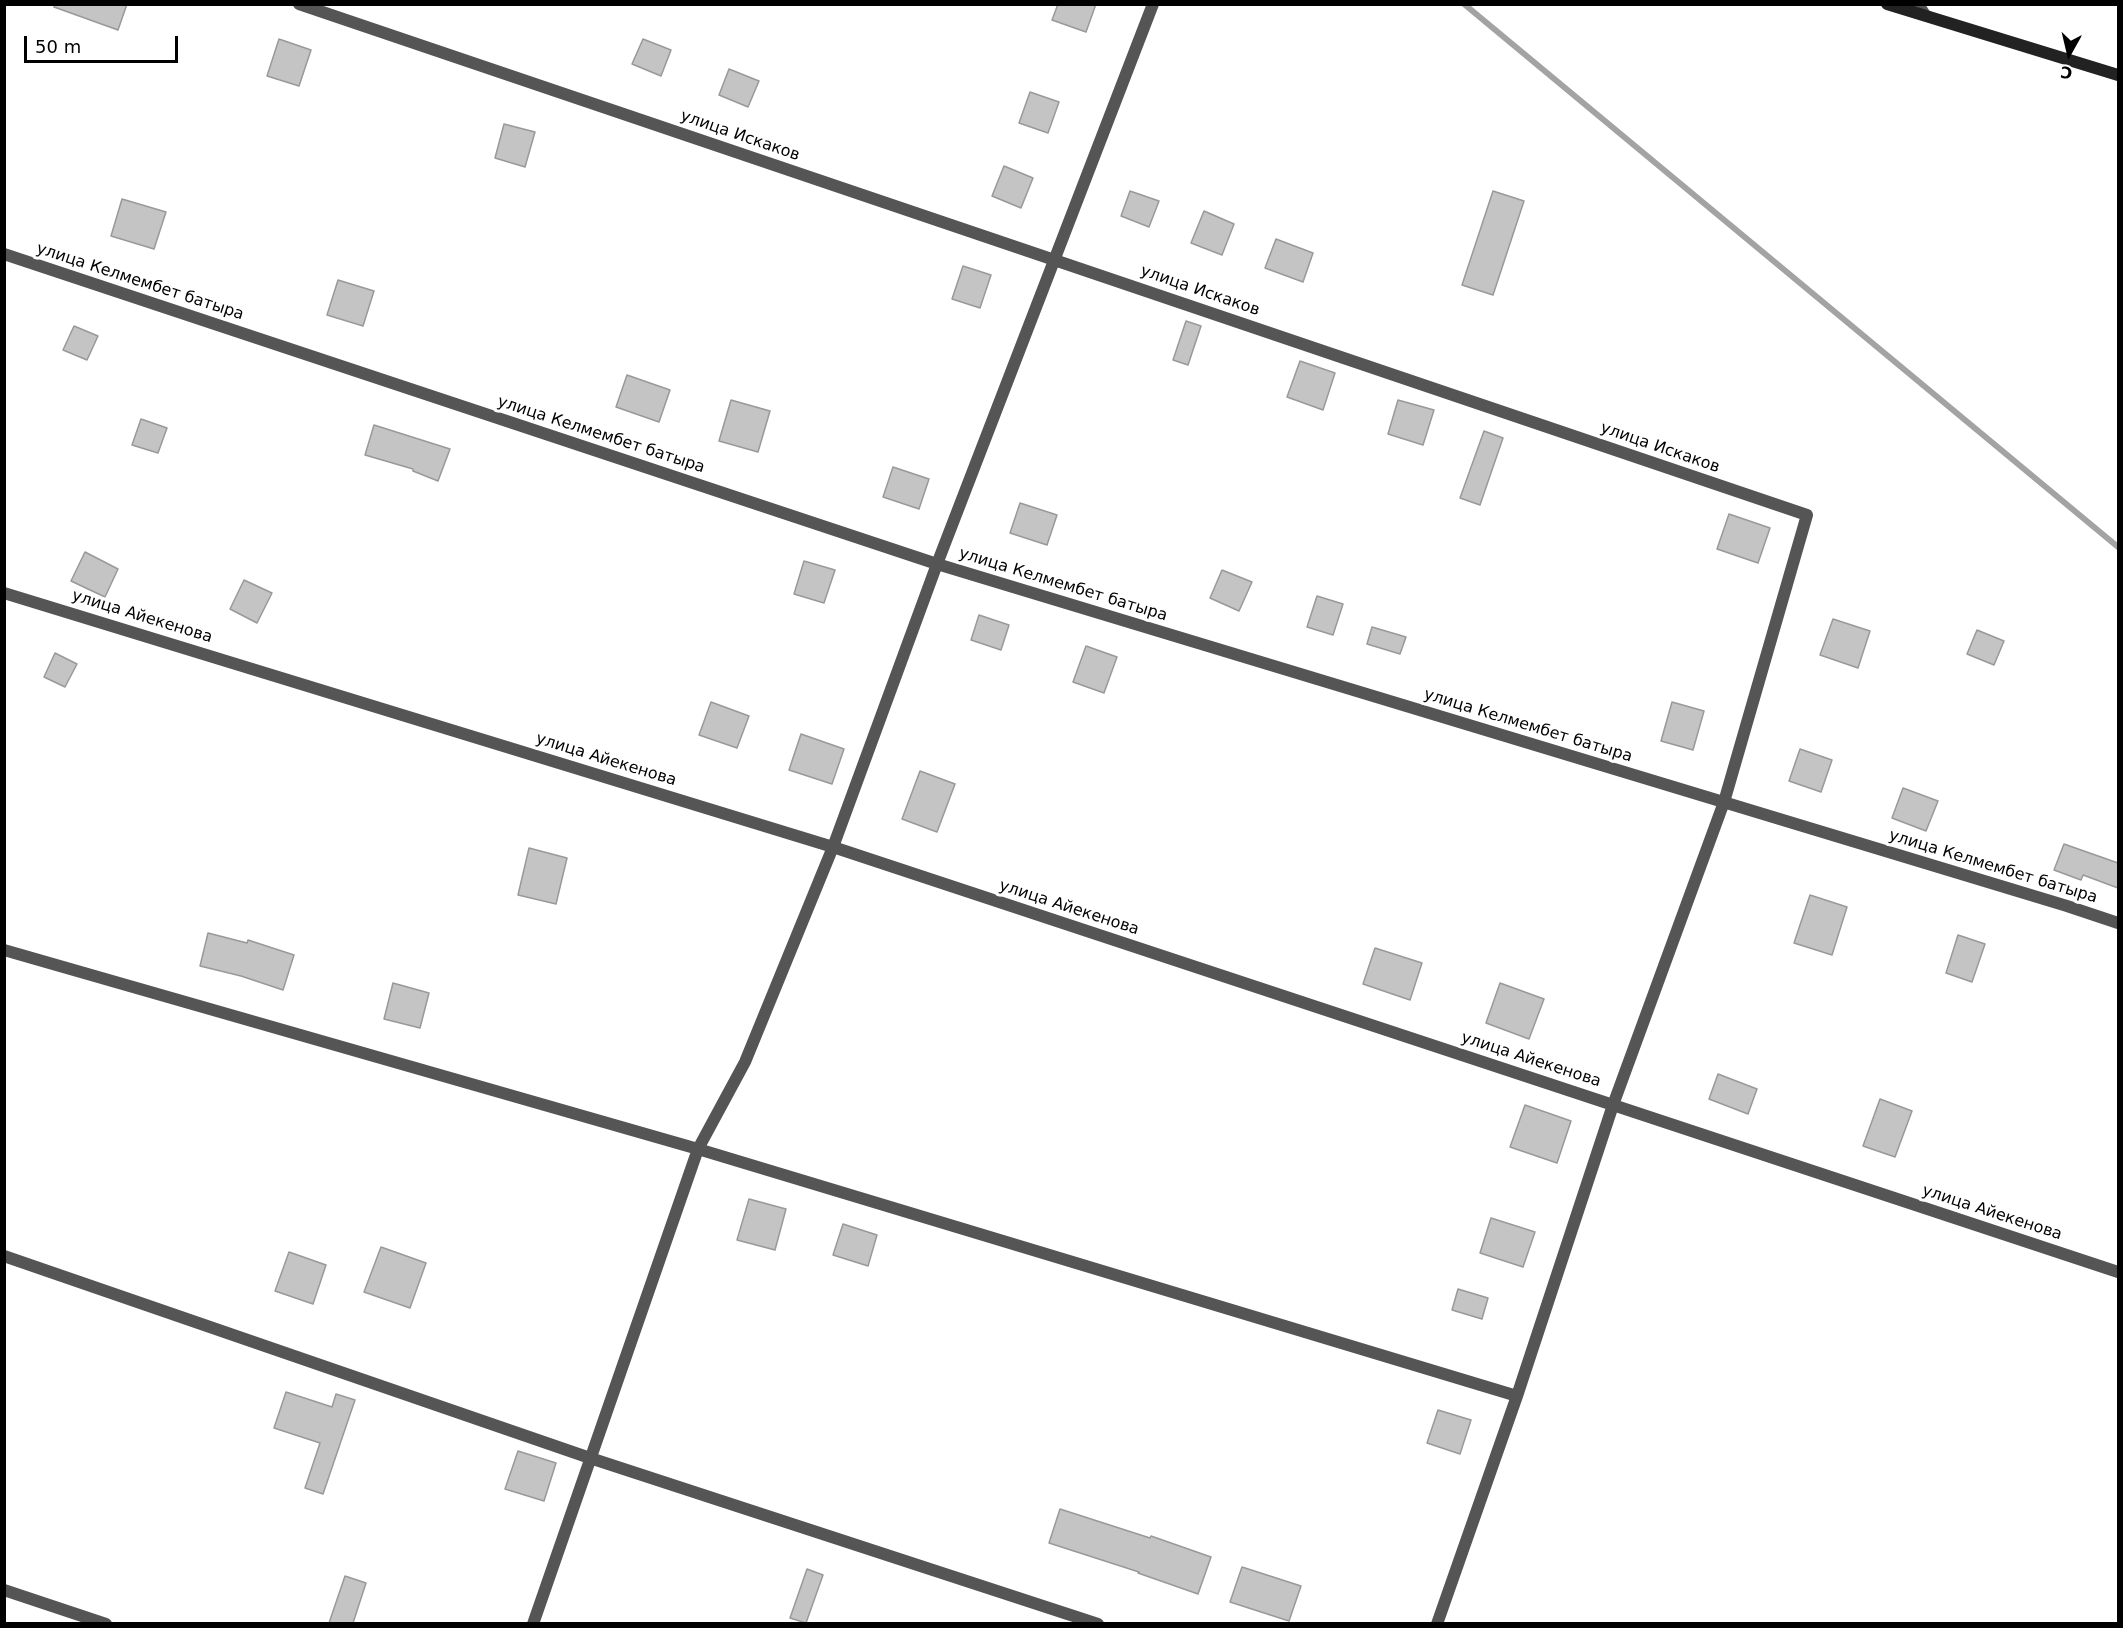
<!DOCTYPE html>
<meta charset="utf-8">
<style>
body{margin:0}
#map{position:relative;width:2123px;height:1628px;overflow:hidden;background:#fff;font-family:"DejaVu Sans",sans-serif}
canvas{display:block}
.frame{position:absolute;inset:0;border:6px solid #000;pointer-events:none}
.north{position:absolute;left:2039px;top:24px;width:60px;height:60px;-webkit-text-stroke:4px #fff;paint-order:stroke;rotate:188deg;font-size:16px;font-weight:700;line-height:24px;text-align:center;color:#000}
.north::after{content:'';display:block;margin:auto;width:21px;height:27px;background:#000;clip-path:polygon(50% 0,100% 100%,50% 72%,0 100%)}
.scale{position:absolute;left:24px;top:36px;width:154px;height:27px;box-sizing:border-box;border:3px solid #000;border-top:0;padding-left:8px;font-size:18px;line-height:21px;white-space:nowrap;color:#000;-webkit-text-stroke:4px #fff;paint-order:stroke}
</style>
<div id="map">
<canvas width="2123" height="1628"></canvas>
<div class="frame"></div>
<div class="north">С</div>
<div class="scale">50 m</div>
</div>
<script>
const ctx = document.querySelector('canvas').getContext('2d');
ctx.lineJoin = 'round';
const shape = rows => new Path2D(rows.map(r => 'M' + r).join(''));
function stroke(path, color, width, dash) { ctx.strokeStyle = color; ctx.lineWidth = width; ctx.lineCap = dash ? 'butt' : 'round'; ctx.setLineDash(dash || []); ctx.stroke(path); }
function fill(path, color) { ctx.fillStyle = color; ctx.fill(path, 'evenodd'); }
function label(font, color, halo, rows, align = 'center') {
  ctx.font = font + ' "DejaVu Sans",sans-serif'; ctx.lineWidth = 6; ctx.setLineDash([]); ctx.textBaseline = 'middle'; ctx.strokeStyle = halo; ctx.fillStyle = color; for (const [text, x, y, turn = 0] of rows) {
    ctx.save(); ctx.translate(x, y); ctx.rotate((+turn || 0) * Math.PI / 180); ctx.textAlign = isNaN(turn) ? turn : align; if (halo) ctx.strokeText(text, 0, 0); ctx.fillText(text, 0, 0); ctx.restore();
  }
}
stroke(shape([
 [1464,4,2118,547]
]), '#a3a3a3', 6);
const building = shape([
 [54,4,127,4,118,30,54,7,54,4],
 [1058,4,1096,4,1086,32,1052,20,1058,4],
 [279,39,311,50,299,86,267,76,279,39],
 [643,39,671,50,661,76,632,64,643,39],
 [729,69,759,81,748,107,719,95,729,69],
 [1030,92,1059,102,1048,133,1019,123,1030,92],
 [504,124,535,132,525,167,495,158,504,124],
 [1004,166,1033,178,1021,208,992,196,1004,166],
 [1130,191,1159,201,1149,227,1121,216,1130,191],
 [1493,191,1524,201,1493,295,1462,285,1493,191],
 [122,199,166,212,154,249,111,236,122,199],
 [1204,211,1234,224,1222,255,1191,243,1204,211],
 [1276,239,1313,253,1303,282,1265,268,1276,239],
 [963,266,991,275,980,308,952,299,963,266],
 [338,280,374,291,363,326,327,315,338,280],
 [1186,321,1201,326,1188,365,1173,360,1186,321],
 [74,326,98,336,87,360,63,350,74,326],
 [1300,361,1335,373,1323,410,1287,397,1300,361],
 [627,375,670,390,659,422,616,407,627,375],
 [731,400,770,411,758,452,719,441,731,400],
 [1398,400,1434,410,1423,445,1388,434,1398,400],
 [141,419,167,428,158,453,132,445,141,419],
 [374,425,450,449,438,481,413,471,413,469,365,455,374,425],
 [1484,431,1503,438,1480,505,1460,498,1484,431],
 [893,467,929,479,919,509,883,497,893,467],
 [1020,503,1057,515,1047,545,1010,533,1020,503],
 [1729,514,1770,528,1758,563,1717,549,1729,514],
 [85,552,118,569,105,597,71,581,85,552],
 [804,561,835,570,824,603,794,594,804,561],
 [1222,570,1252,582,1239,611,1210,598,1222,570],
 [244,580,272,593,257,623,230,609,244,580],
 [1317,596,1343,604,1333,635,1307,627,1317,596],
 [979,615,1009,625,1001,650,971,640,979,615],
 [1833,619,1870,631,1858,668,1820,655,1833,619],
 [1372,627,1406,637,1400,654,1367,644,1372,627],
 [1977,630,2004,641,1994,665,1967,654,1977,630],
 [1086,646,1117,657,1104,693,1073,682,1086,646],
 [55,653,77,664,65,687,44,677,55,653],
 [711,702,749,716,737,748,699,735,711,702],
 [1672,702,1704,711,1693,750,1661,741,1672,702],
 [801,734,844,749,832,784,789,770,801,734],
 [1800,749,1832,760,1821,792,1789,781,1800,749],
 [920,771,955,784,937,832,902,819,920,771],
 [1903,788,1938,801,1926,831,1892,818,1903,788],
 [2064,844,2118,863,2118,888,2083,875,2081,880,2054,870,2064,844],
 [529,848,567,858,556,904,518,895,529,848],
 [1810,895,1847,907,1832,955,1794,943,1810,895],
 [208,933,247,943,248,940,294,955,283,990,241,976,200,966,208,933],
 [1958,935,1985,944,1972,982,1946,973,1958,935],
 [1375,948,1422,963,1410,1000,1363,984,1375,948],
 [393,983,429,993,420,1028,384,1019,393,983],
 [1500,983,1544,999,1529,1039,1486,1023,1500,983],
 [1718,1074,1757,1089,1748,1114,1709,1099,1718,1074],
 [1880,1099,1912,1111,1895,1157,1863,1146,1880,1099],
 [1525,1105,1571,1121,1557,1163,1510,1147,1525,1105],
 [749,1199,786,1209,775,1250,737,1240,749,1199],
 [1491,1218,1535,1232,1523,1267,1480,1253,1491,1218],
 [843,1224,877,1235,868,1266,833,1255,843,1224],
 [381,1247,426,1263,410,1308,364,1292,381,1247],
 [289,1252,326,1265,313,1304,275,1291,289,1252],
 [1458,1289,1488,1298,1482,1319,1452,1310,1458,1289],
 [286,1392,332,1407,336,1394,355,1400,323,1494,305,1488,320,1443,274,1428,286,1392],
 [1438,1410,1471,1420,1460,1454,1427,1443,1438,1410],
 [518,1451,556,1463,544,1501,505,1489,518,1451],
 [1060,1509,1150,1538,1151,1536,1211,1557,1198,1594,1138,1573,1139,1572,1049,1543,1060,1509],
 [1242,1567,1301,1586,1289,1621,1230,1602,1242,1567],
 [807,1569,823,1575,806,1623,790,1618,807,1569],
 [345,1576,366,1583,353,1623,329,1623,345,1576]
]);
fill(building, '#c4c4c4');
stroke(building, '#999', 1.5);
stroke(shape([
 [299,4,1807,515,1724,802,1613,1105,1517,1396,1437,1624],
 [1918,4,1925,15],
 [4,254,937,564,2067,906,2118,923],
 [4,593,833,847,2118,1272],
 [4,950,698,1149,1517,1396],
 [4,1256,590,1458,1098,1624],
 [4,1590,106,1624],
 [533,1624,698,1149,745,1062,833,847,937,564,1153,4]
]), '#555', 12);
stroke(shape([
 [1887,4,2118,75]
]), '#222', 12);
label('16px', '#000', '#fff', [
 ["улица Искаков",740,136,19],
 ["улица Келмембет батыра",140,282,18],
 ["улица Искаков",1200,291,19],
 ["улица Келмембет батыра",601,435,18],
 ["улица Искаков",1660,448,19],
 ["улица Келмембет батыра",1063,585,17],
 ["улица Айекенова",142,617,17],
 ["улица Келмембет батыра",1528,726,17],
 ["улица Айекенова",606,760,17],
 ["улица Келмембет батыра",1993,867,17],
 ["улица Айекенова",1069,908,18],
 ["улица Айекенова",1531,1060,18],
 ["улица Айекенова",1992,1213,18]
]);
</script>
